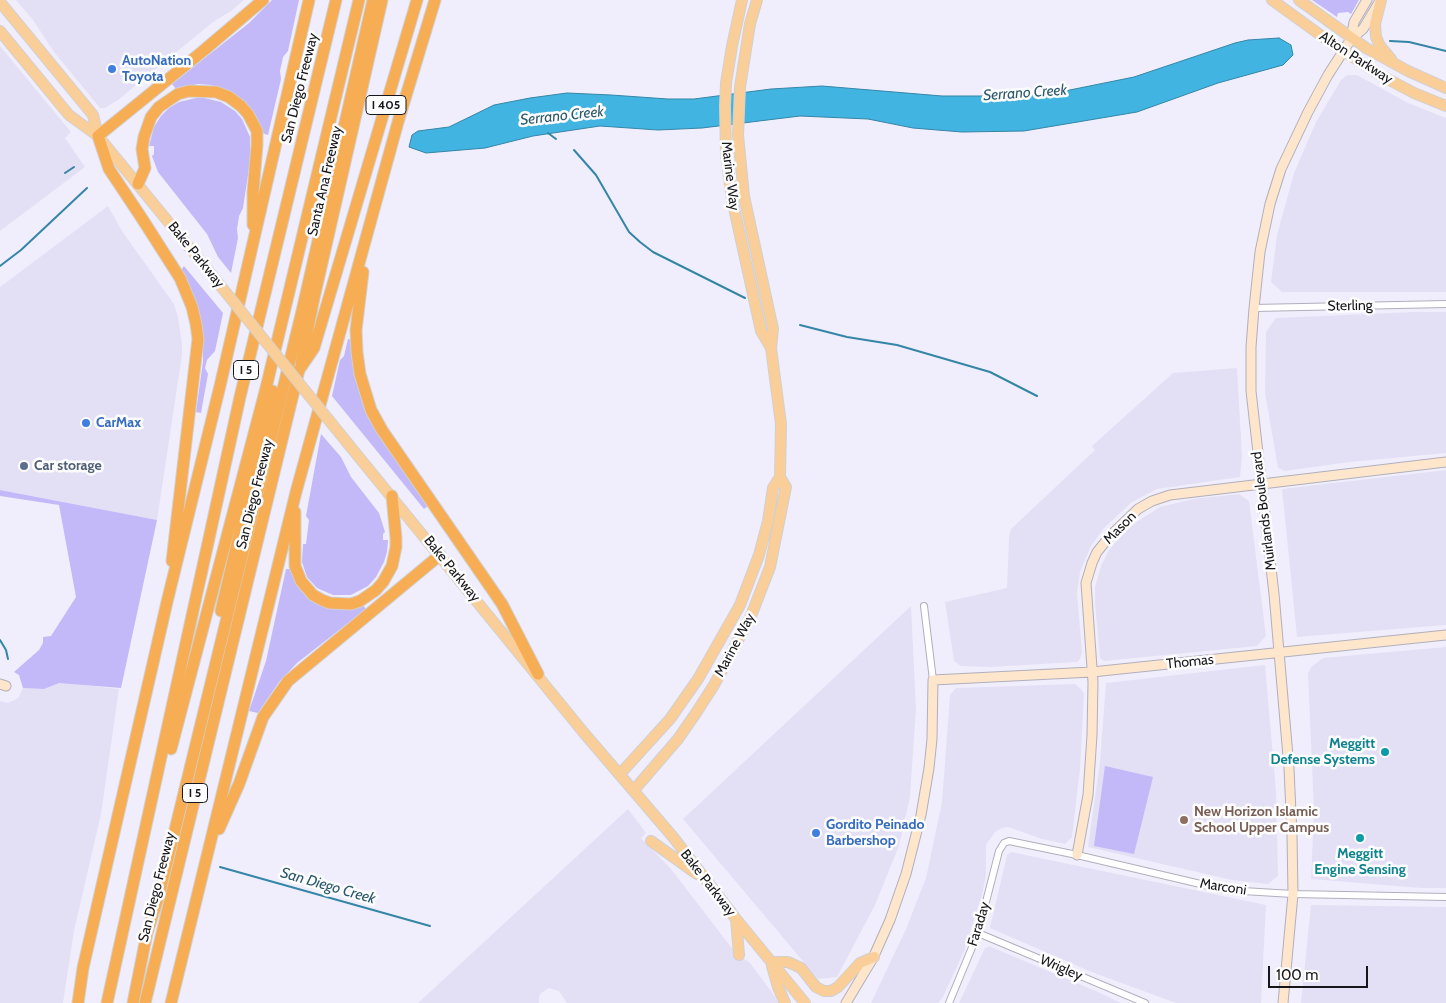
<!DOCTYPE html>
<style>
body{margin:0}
#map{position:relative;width:1446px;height:1003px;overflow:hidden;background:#f0eefc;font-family:Cabin,sans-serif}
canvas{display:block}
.scale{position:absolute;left:1268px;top:966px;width:100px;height:22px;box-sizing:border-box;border:2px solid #17161b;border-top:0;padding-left:6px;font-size:15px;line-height:18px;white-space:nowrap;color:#17161b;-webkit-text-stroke:4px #fdfdfd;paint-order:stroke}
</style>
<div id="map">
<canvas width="1446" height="1003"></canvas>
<div class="scale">100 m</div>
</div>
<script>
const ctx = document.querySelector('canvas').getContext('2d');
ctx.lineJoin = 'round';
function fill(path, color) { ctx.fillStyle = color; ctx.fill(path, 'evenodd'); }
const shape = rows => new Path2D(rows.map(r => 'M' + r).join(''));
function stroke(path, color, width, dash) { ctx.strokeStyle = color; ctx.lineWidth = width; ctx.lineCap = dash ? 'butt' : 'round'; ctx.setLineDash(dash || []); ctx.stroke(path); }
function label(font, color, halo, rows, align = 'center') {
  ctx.font = font + ' Cabin,sans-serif'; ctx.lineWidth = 5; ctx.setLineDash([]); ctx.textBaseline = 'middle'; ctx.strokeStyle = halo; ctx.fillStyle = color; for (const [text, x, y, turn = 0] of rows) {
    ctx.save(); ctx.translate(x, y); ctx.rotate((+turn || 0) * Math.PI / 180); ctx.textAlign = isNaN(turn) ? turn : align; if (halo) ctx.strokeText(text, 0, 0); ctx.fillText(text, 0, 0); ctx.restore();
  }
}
fill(shape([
 [16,0,244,0,231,11,213,22,118,100,105,108,100,108,54,52,33,20],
 [0,46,71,132,65,138,85,167,0,231],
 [1347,75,1357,75,1408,103,1446,118,1446,292,1282,292,1271,282,1277,235,1294,173,1316,122,1341,80],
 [108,206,122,231,174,304,178,317,182,344,182,355,157,520,0,490,0,287],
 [1414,312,1446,312,1446,453,1350,462,1285,471,1278,468,1265,393,1266,332,1276,318],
 [1237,368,1242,456,1240,477,1157,489,1132,502,1104,528,1091,546,1080,572,1077,593,1082,652,1080,659,1077,662,990,667,961,666,954,661,945,602,1007,588,1009,537,1011,529,1095,450,1092,446,1173,373],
 [1446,470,1446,625,1297,637,1282,489],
 [1239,494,1249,501,1266,636,1257,646,1104,661,1100,658,1095,603,1095,587,1101,566,1109,550,1120,537,1135,523,1160,507,1193,499],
 [911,606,916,709,910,797,899,846,875,905,837,977,818,979,683,819],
 [1446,647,1446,888,1421,888,1311,879,1314,812,1308,674,1311,667,1323,658],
 [1265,665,1276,791,1278,876,1268,884,1232,880,1088,847,1100,762,1106,683],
 [59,682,119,689,101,814,74,931,63,1003,0,1003,0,701,7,703,15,700,19,697,23,688,44,689],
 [1075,684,1081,689,1084,694,1080,769,1072,837,1065,844,1042,839,1008,827,1002,828,995,832,986,845,986,875,982,895,964,951,943,997,938,1003,871,1003,906,929,926,878,942,802,950,695,956,688],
 [628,809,646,833,641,838,671,869,734,951,750,963,776,998,778,1003,567,1003,559,991,549,988,541,993,539,997,539,1003,418,1003],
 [1011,852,1266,905,1261,1003,1176,1003,1089,971,990,928,1007,855],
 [1311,905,1446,907,1446,1003,1301,1003],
 [989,946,1098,992,1121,1003,959,1003,985,948]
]), '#e3e0f6');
fill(shape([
 [272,0,299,0,288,51,283,57,280,71,281,79,268,135,262,133,249,107,239,97,229,91,211,85,198,84,176,89,172,84,249,23],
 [1312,0,1359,0,1351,14,1348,12,1338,13,1337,17],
 [200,97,221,102,235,111,242,119,250,137,250,162,243,208,239,216,237,229,238,238,231,273,218,257,207,234,158,172,152,156,154,154,154,146,149,146,154,127,161,116,169,108,179,102],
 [184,266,223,313,215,351,207,360,205,368,208,374,201,413,196,412,203,361,203,340,181,270],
 [348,339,351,340,354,374,367,412,429,505,424,509,332,396,340,360,344,356],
 [321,434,341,457,351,477,379,513,385,532,383,534,383,540,388,540,387,552,384,562,376,577,368,586,351,595,333,595,317,588,307,577,302,562,303,544,306,544,309,520,306,516],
 [0,490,157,520,121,688,59,683,44,689,23,688,19,675,14,672,39,650,43,643,43,637,51,636,76,597,59,505,0,496],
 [286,569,290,569,297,586,305,595,317,604,331,608,344,609,362,604,366,609,297,663,279,682,258,713,249,711,266,661],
 [1105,766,1153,777,1134,854,1094,846]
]), '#c3b8f8');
const water = shape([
 [1279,38,1291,45,1293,55,1283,65,1218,83,1137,112,1024,131,962,132,913,128,868,119,800,116,702,128,658,130,600,126,533,136,485,148,426,153,409,147,412,135,418,131,449,127,494,105,530,98,567,93,611,95,668,99,694,99,771,89,822,86,942,96,1019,96,1055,93,1134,77,1235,43,1248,40,1279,38]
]);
fill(water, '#41b4e1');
stroke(water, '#3485a6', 1);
stroke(shape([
 [1390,41,1409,42,1446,51],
 [548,133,556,139],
 [574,150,596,175,629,232,640,242,653,252,745,298],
 [65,173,74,167],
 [0,266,21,250,87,188],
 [800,325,847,337,897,345,990,372,1037,396],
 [0,640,6,650,8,659],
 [220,867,430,926]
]), '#3485a6', 2);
const street = shape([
 [1254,308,1446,304],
 [924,606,933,680],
 [978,933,1145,1003],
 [949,1003,978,933,999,851,1004,843,1009,841,1077,855,1226,890,1293,894,1446,897]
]);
const secondary = shape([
 [1351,39,1354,22,1367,0],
 [0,684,6,686],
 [1077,855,1088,795,1092,735,1093,682,1086,583,1092,563,1097,552,1110,536,1138,509,1152,501,1170,495,1446,462],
 [846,1003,873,958,890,920,906,874,921,815,929,768,932,739,933,680,1092,672,1446,635],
 [1283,1003,1293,894,1292,836,1289,768,1274,594,1251,391,1251,347,1254,308,1260,252,1270,204,1281,169,1308,112,1328,75,1351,39,1363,29,1378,4]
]);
const primary = shape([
 [742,0,732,46,726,83,725,106,726,153,732,199,761,331,771,348],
 [1272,0,1330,42,1382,76,1414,93,1446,106],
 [1299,0,1366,48,1408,71,1446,88],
 [1381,0,1375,24,1376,37,1380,46,1391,59],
 [0,2,93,115,98,136],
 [0,31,69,115,98,136,215,279],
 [349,445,584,733,673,837,736,919,805,1003],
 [620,774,670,719,698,679,740,605,759,555,768,521,773,488,780,477,781,424,771,348,773,329,744,196,738,135,740,87,750,24,757,0],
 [634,790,678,739,696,713,714,685,751,616,770,567,786,487,780,477],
 [651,841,697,874],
 [736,919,739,955],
 [771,962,788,962,801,968,816,987,824,991,831,991,838,987,860,963,874,957],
 [772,966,778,987,785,1003]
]);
const highway = shape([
 [138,184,145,168,142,149,144,137,151,117,159,107,178,94,189,91,216,92,229,97,241,106,248,114,257,131,257,145,253,192,253,225],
 [363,272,356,330,357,352,360,374,371,410,382,430,502,604,538,674],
 [301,363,314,298,382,0],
 [295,512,295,566,301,581,313,595,322,600,330,603,351,604,360,601,376,590,383,582,392,566,396,547,396,538,392,496],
 [172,561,198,339,196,324,192,307,180,278,141,217,109,169,98,136,203,51,263,0],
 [221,611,273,391],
 [171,749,266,388,359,0],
 [219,829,239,784,263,717,288,681,440,555],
 [78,1003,83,968,167,602,220,386,309,0],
 [107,1003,240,397,336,0],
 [133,1003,147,933,159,895,302,311,373,0],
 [145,1003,299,370,314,348,417,0],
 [171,1003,296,492,398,122,435,0]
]);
stroke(street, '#b1afbc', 8);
stroke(secondary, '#b1afbc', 11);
stroke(primary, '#d1d0d1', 12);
stroke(highway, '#d1d0d1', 13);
stroke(street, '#fff', 6);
stroke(secondary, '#fde6cb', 9);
stroke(primary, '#face98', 10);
stroke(highway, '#f7ad53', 11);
const primaryBridge = shape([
 [215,279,349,445]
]);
stroke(primaryBridge, '#d1d0d1', 12, []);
stroke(primaryBridge, '#face98', 10);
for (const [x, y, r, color] of [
 [112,69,5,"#3f7fe0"],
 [86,423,5,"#3f7fe0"],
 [24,466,5,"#5c6f8a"],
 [1385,752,5,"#0f9aa8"],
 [1184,820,5,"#8d6e63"],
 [816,833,5,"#3f7fe0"],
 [1360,838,5,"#0f9aa8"]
]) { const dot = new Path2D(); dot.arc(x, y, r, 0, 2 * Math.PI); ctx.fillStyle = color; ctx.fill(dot); stroke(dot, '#fdfdfd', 2); }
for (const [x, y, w] of [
 [386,105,40],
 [246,370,25],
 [195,793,25]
]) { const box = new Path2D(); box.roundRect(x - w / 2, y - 9.5, w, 19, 4); ctx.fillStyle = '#fdfdfd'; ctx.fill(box); stroke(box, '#17161b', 1); }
label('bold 12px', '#17161b', null, [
 ["I 405",386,105],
 ["I 5",246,370],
 ["I 5",195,793]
]);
label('14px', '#17161b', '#fdfdfd', [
 ["Alton Parkway",1356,58,33],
 ["San Diego Freeway",300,88,-76],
 ["Marine Way",730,176,83],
 ["Santa Ana Freeway",325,181,-77],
 ["Bake Parkway",196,255,51],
 ["Sterling",1350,306,-1],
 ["San Diego Freeway",255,494,-76],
 ["Muirlands Boulevard",1264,511,-97],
 ["Mason",1120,528,-45],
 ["Bake Parkway",452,569,51],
 ["Marine Way",735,645,-62],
 ["Thomas",1190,662,-6],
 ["Bake Parkway",708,883,52],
 ["San Diego Freeway",157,887,-76],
 ["Marconi",1223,887,9],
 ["Faraday",979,924,-73],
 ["Wrigley",1061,968,23]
]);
label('bold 14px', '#366cbe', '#fdfdfd', [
 ["AutoNation",122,61],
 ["Toyota",122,77],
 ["CarMax",96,423],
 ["Gordito Peinado",826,825],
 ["Barbershop",826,841]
], 'left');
label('bold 14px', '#4e5e75', '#fdfdfd', [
 ["Car storage",34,466]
], 'left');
label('bold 14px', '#0d838f', '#fdfdfd', [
 ["Meggitt",1375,744],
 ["Defense Systems",1375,760],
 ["Meggitt",1360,854,"center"],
 ["Engine Sensing",1360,870,"center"]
], 'right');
label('bold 14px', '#785e54', '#fdfdfd', [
 ["New Horizon Islamic",1194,812],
 ["School Upper Campus",1194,828]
], 'left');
label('italic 15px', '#2b596c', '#fdfdfd', [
 ["Serrano Creek",1025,93,-4],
 ["Serrano Creek",562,116,-6],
 ["San Diego Creek",328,886,16]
]);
</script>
